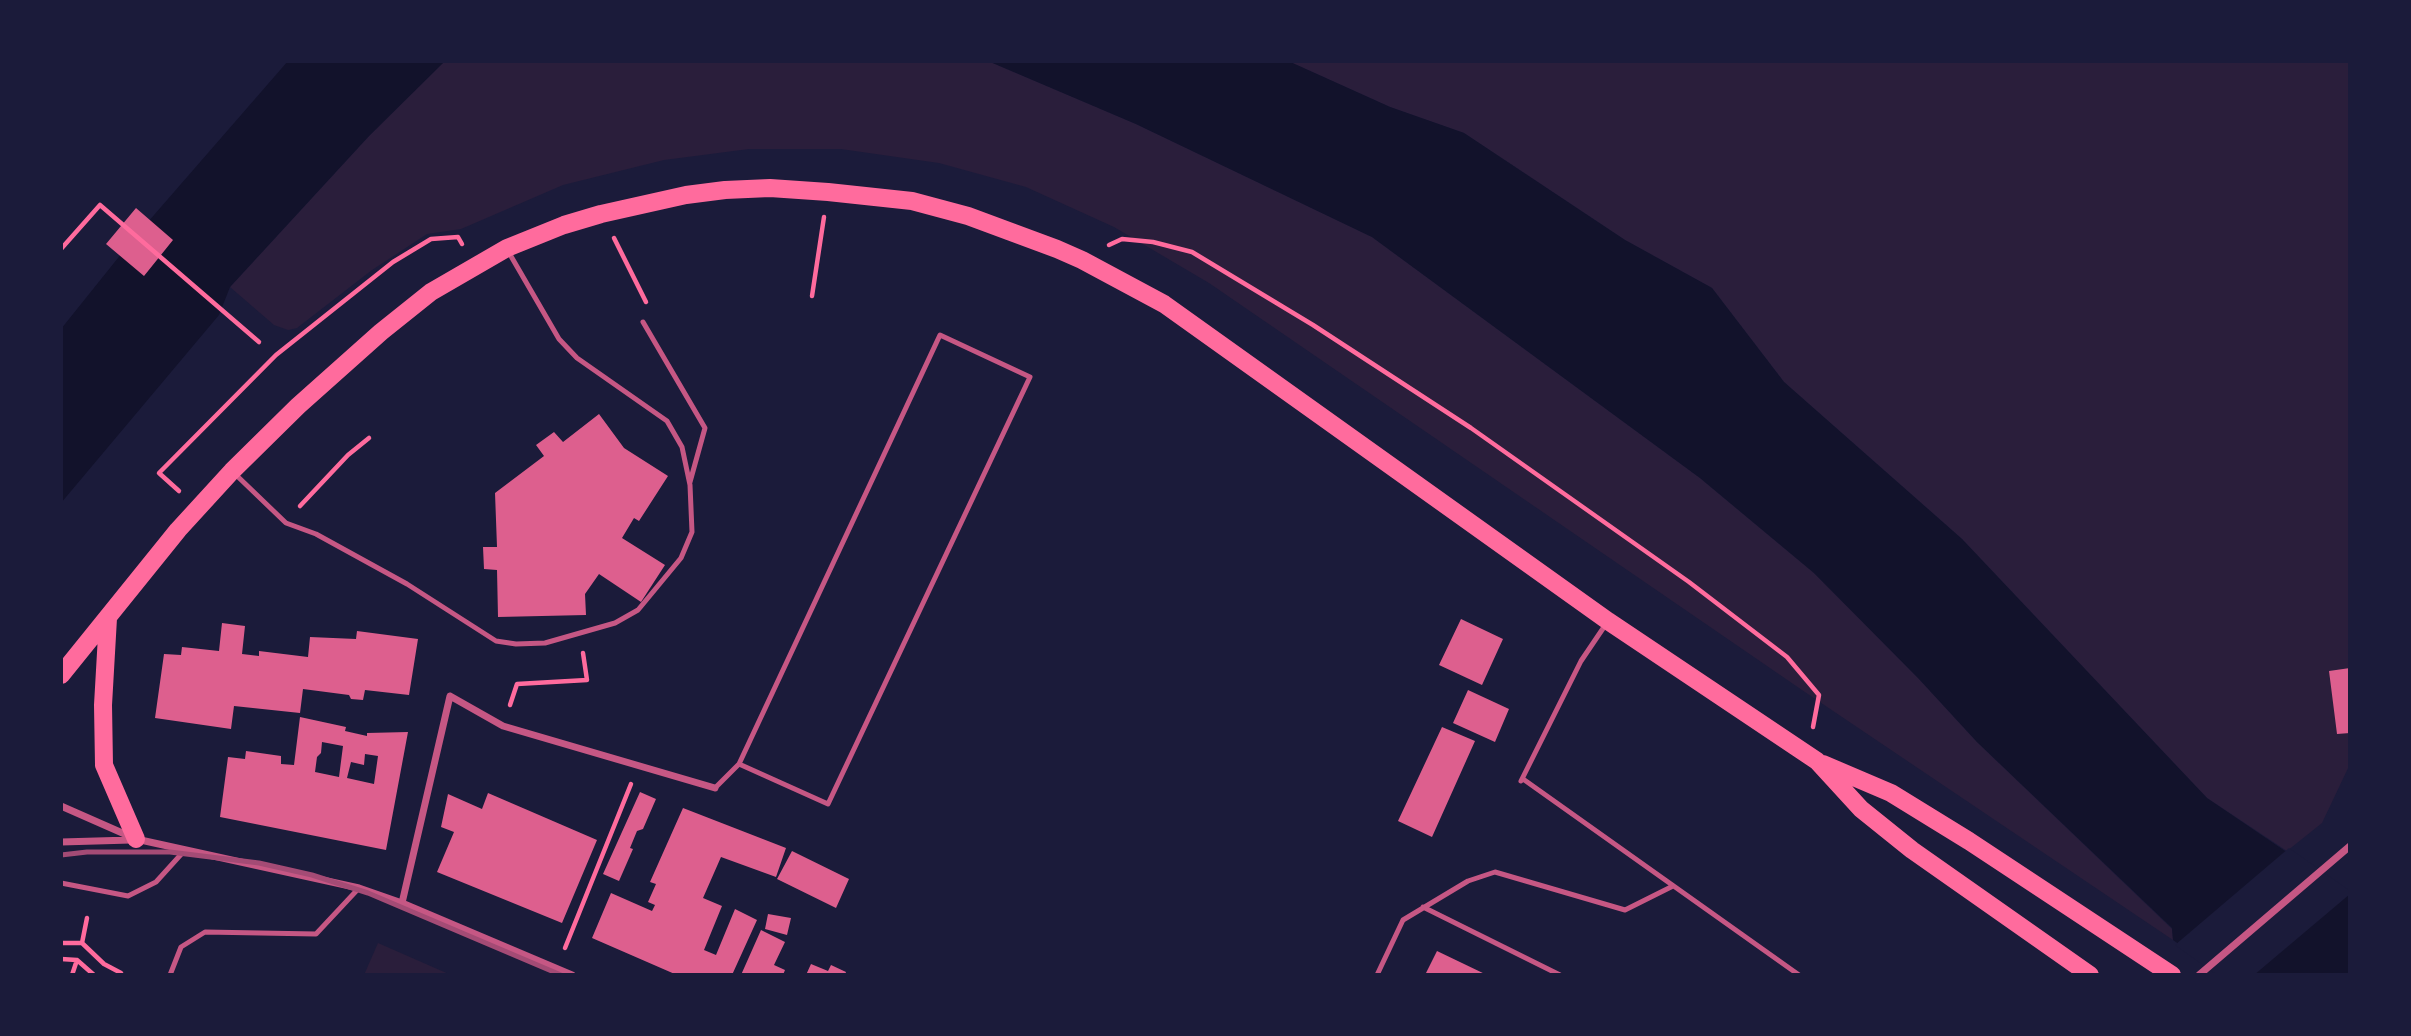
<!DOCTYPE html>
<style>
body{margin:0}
#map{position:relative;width:2411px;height:1036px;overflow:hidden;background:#1b1b3a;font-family:Literata,serif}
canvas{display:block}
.frame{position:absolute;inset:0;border:63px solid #1b1b3a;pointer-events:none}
</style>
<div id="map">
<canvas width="2411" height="1036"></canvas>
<div class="frame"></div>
</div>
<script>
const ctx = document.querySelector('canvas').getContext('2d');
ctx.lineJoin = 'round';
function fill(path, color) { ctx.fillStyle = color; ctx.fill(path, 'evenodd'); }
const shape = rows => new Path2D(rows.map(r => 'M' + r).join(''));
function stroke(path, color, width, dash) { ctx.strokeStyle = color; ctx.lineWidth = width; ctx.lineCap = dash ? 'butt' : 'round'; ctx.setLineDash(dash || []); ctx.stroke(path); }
fill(shape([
 [445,61,988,61,1136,124,1372,237,1700,478,1814,573,1919,679,1977,742,2172,929,2173,940,1802,690,1209,283,1114,227,1026,187,939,163,841,149,749,149,664,160,563,185,461,229,427,234,372,270,297,328,288,330,274,325,230,287,369,136],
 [1288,61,2350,61,2350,764,2322,823,2287,851,2207,798,1962,539,1784,382,1712,288,1625,240,1464,133,1390,107],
 [378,943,451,975,364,975]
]), '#2a1e3b');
fill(shape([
 [288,61,445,61,369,136,230,287,219,315,61,503,61,329,134,238],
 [988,61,1288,61,1390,107,1464,133,1625,240,1712,288,1784,382,1962,539,2207,798,2350,895,2350,975,2222,975,2173,940,2172,928,1977,742,1919,679,1814,573,1700,478,1372,237,1136,124]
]), '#12122b');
fill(shape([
 [2289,848,2350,891,2350,894,2254,975,2217,975,2175,945]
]), '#1b1b3a');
fill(shape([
 [136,208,173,240,144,276,106,244],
 [599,414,624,448,668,476,639,521,634,518,622,538,665,565,641,602,599,574,585,594,586,615,498,617,497,570,484,569,483,547,497,547,495,493,544,456,536,445,554,432,563,442],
 [1461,619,1503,639,1482,685,1439,665],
 [222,623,245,626,242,654,259,656,259,651,308,657,310,637,356,639,357,631,418,639,409,695,365,690,363,700,351,699,349,695,303,689,300,713,234,706,231,729,155,718,164,654,181,655,182,647,219,651],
 [2350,668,2350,733,2337,734,2329,671],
 [1468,690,1509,709,1495,742,1453,723],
 [300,717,346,727,345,731,367,736,367,733,408,732,386,850,220,817,228,757,245,759,246,751,281,756,281,764,294,765],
 [322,742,343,746,339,777,315,772,317,757,321,753],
 [365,754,378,756,374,784,347,778,351,762,364,765],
 [1442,727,1475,741,1432,837,1398,821],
 [640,792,656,799,643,829,637,831,630,848,633,849,619,881,603,874],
 [488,793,597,840,562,923,437,872,454,832,441,827,448,794,482,809],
 [683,808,786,848,776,877,721,857,703,898,722,906,704,950,716,955,735,909,757,920,732,975,677,975,592,938,611,893,652,911,655,905,648,902,656,884,650,882],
 [792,851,849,879,836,908,777,879],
 [768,914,791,918,787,935,765,929],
 [761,930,785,942,774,965,785,970,783,975,741,975],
 [1437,951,1487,975,1425,975],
 [811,964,828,971,831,965,846,972,845,975,806,975]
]), '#dd5f8e');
stroke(shape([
 [614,238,646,302],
 [1109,245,1122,239,1153,242,1192,252,1313,325,1471,428,1689,582,1787,657,1819,695,1813,727],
 [61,249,100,205,259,342],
 [812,296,824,217],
 [179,491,159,473,276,355,393,262,431,239,458,237,462,244],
 [300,506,348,455,369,438],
 [510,705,517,684,587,680,583,653],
 [61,943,82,943,87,918],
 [82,943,104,964,121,973,120,975],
 [565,948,631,784],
 [61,959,77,960,94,975],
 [72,975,77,960]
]), '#ff6b9d', 4.5);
stroke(shape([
 [643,322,705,428,690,482],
 [234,473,286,523,316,534,407,584,496,641,516,644,545,643,615,623,638,610,681,558,692,532,690,485,682,447,667,421,577,358,559,339,508,251],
 [1523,779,1799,975],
 [1521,781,1581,661,1606,624],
 [715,788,739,764,940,335,1030,377,828,804,739,764],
 [61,883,128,896,156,882,185,850],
 [1423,907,1560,975],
 [170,975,181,947,205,932,316,934,359,888],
 [1377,975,1403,920,1468,881,1495,872,1625,910,1673,886]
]), '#c65784', 5);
stroke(shape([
 [61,806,136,839,359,888,402,903,572,975],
 [61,842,131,840],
 [402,903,450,696,503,726,715,788],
 [2199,975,2350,846]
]), '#c65784', 7);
stroke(shape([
 [108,618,103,705,104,765,136,839],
 [61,675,178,530,232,471,298,406,381,332,431,292,507,248,564,225,601,214,686,195,725,190,770,188,828,192,912,201,968,216,1057,249,1082,260,1164,304,1608,621,1817,761,1861,809,1912,850,2090,975],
 [1823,764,1891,793,1969,841,2172,975]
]), '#ff6b9d', 18);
stroke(shape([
 [61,855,87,852,170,852,259,863,312,875,368,893,561,975]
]), '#a44b75', 5);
</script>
